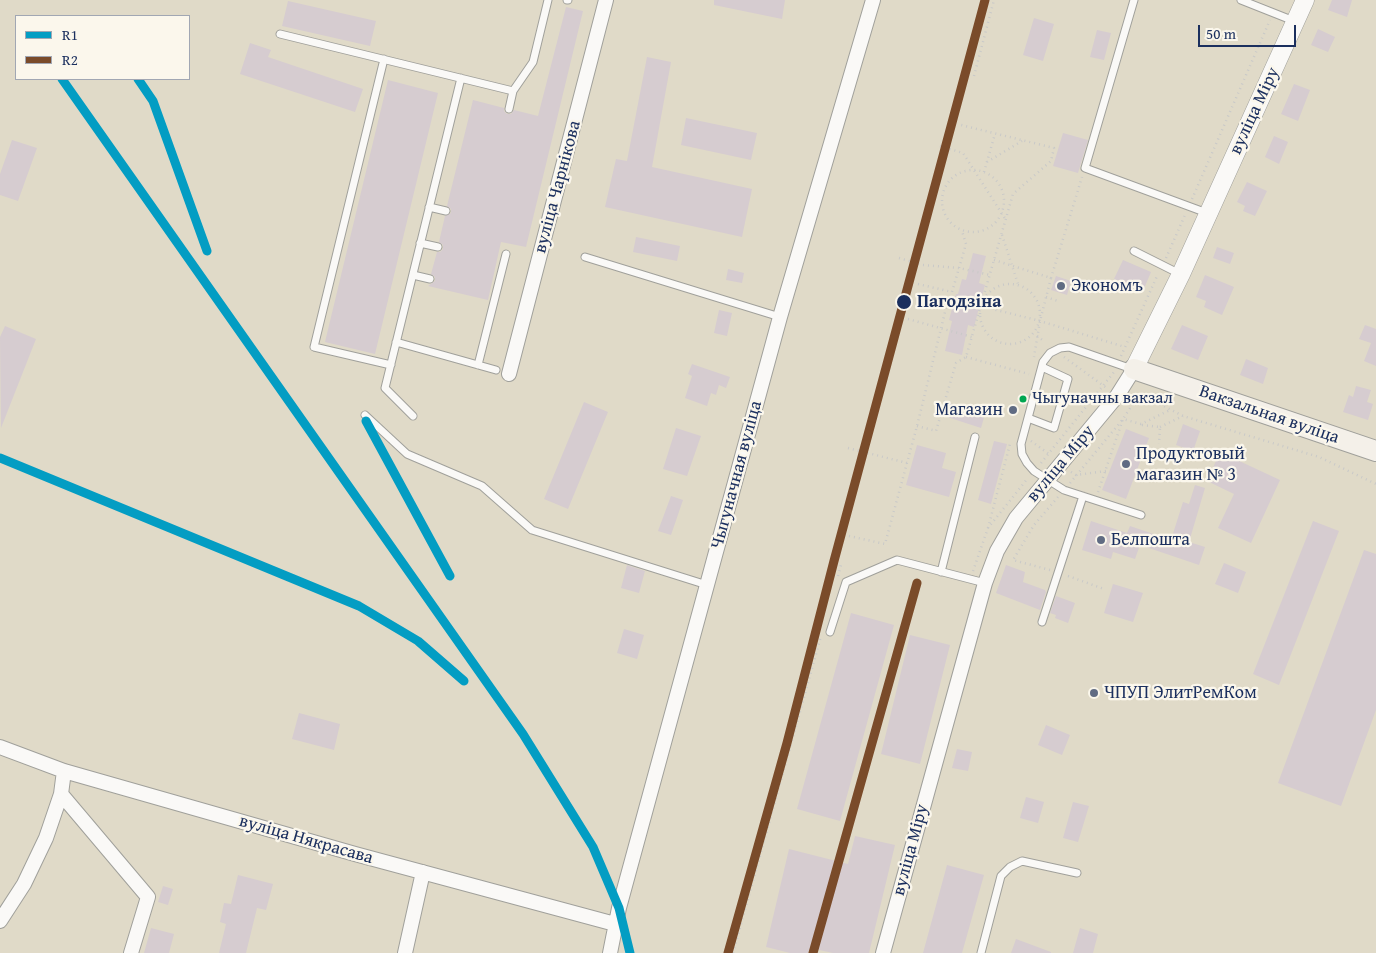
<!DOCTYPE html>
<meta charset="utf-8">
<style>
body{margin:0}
#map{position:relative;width:1376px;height:953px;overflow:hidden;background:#e0dac8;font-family:"Gentium Book Plus",serif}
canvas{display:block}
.legend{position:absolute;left:15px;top:15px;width:175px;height:65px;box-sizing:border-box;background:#fbf7ec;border:1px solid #a1a7b3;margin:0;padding:6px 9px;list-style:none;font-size:15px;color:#1b2f5e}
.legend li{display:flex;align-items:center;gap:10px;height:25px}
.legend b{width:25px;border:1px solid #a1a7b3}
.scale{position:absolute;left:1198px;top:25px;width:98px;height:22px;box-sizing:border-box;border:2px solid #1b2f5e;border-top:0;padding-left:6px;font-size:15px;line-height:18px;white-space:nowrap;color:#1b2f5e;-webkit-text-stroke:4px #fbf7ec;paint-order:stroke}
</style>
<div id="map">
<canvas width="1376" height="953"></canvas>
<ul class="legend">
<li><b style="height:6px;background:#039dc3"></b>R1</li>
<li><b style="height:6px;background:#7a4b2a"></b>R2</li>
</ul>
<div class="scale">50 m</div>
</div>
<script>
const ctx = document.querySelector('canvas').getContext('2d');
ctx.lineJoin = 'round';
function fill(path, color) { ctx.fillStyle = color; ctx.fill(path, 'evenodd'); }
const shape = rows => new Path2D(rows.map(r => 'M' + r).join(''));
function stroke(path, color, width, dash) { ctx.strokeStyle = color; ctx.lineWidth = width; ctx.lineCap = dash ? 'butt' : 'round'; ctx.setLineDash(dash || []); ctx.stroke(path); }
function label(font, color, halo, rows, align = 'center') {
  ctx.font = font + ' "Gentium Book Plus",serif'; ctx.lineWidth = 4.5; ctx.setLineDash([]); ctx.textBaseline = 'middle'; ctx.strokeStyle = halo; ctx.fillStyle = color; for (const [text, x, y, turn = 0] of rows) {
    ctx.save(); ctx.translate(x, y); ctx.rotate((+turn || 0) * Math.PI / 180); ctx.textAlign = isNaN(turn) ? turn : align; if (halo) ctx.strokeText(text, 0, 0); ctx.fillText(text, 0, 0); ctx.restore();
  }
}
fill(shape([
 [714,0,785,0,782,19,714,5],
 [1332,0,1352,0,1347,17,1328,10],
 [288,1,376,21,370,46,282,26],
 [566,7,583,11,526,247,501,242,488,300,428,286,435,281,435,277,431,274,437,252,440,252,443,249,443,245,439,242,445,216,451,213,451,209,447,206,473,100,504,108,504,111,507,114,511,114,514,110,538,116],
 [1034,18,1054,24,1043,61,1023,55],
 [1318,29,1335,37,1328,52,1311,45],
 [1097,30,1111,33,1104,60,1090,57],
 [250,43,271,50,268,57,363,89,355,112,240,74],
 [647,57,671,62,652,167,752,189,742,237,605,207,616,159,627,161],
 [388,80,438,93,375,354,325,342],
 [1294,84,1310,90,1298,121,1281,114],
 [686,118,757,133,751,160,681,145],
 [1063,133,1088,140,1078,173,1053,166],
 [1274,136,1288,142,1279,164,1265,157],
 [12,140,37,148,18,201,0,195,0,174],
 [1247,182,1267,191,1255,216,1243,211,1245,206,1237,202],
 [636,237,680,246,677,261,633,252],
 [1217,247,1234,253,1230,264,1213,258],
 [973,253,986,256,979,283,985,285,974,327,968,325,962,355,945,351,952,321,949,320,956,294,958,294,962,279,966,280],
 [1123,260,1151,272,1143,291,1114,279],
 [728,269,744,273,742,283,726,280],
 [1205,275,1234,287,1222,315,1204,307,1206,301,1196,297],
 [1056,276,1071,281,1067,295,1051,290],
 [719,310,732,313,727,336,714,333],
 [1182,325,1208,336,1198,360,1171,349],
 [1365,325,1376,329,1376,366,1364,361,1371,343,1359,339],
 [5,326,36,339,1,428,0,337],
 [1246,359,1268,368,1263,384,1240,375],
 [692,364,730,377,726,388,719,385,716,395,711,393,707,406,685,398,692,376,688,374],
 [1356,386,1371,390,1367,402,1373,404,1368,420,1343,412,1349,395,1353,397],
 [584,402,608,412,568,509,544,499],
 [949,403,985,414,981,428,944,416],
 [1183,424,1200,431,1193,451,1176,445],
 [676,428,701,436,687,476,663,469],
 [1126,429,1149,438,1126,499,1102,490],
 [994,441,1007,444,991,504,978,500],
 [917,445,946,453,942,468,956,472,949,497,906,485],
 [1220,452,1280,480,1251,543,1218,528,1234,494,1207,481],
 [1195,485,1205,488,1189,542,1205,547,1199,565,1140,545,1135,559,1113,552,1111,559,1082,550,1091,521,1127,533,1130,526,1171,540,1183,502,1189,504],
 [671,496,683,500,671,535,658,531],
 [1313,521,1339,531,1279,685,1253,674],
 [1364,550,1376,554,1376,710,1341,806,1278,783],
 [1224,563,1246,572,1238,593,1215,584],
 [627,565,645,571,639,593,621,588],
 [1006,565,1025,572,1023,582,1045,590,1046,592,1040,610,996,593],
 [1113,584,1143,593,1133,622,1104,613],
 [1056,596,1075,603,1068,623,1055,618,1056,615,1050,613],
 [851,613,894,625,840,821,797,809],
 [624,629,644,635,637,659,617,653],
 [910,635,950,645,920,764,881,754],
 [299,713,340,724,334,750,292,739],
 [1046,725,1070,735,1062,755,1038,745],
 [957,749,972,752,968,771,952,768],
 [1026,797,1044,802,1038,823,1020,818],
 [1073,802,1089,806,1078,842,1063,838],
 [855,836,895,845,869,953,833,953,810,948,808,953,790,953,766,947,789,849,848,864],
 [947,865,984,875,962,953,923,953],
 [238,875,273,884,266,910,257,908,246,953,219,953,226,924,220,922,224,903,231,904],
 [163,886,173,889,168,905,158,902],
 [151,928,174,934,169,953,144,953],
 [1080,928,1098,934,1093,953,1073,953],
 [1016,939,1051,952,1051,953,1011,953]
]), '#d6ccd0');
const service = shape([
 [567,0,568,0],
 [1134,0,1085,168,1207,213],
 [1241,0,1294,21],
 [280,34,513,91,533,62,548,0],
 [384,59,314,347,391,365],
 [509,109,513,91],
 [429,207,446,211],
 [420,243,438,247],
 [1134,251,1180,274],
 [585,257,780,317],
 [413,275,430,279],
 [396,342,496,370],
 [478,365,506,254],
 [1132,369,1069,347,1060,348,1050,353,1043,362,1021,444,1022,454,1027,463,1034,471,1064,490,1141,515],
 [365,415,407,454,482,486,532,530,707,585],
 [413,416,385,388,461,78],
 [1028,418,1054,428,1068,379,1042,367],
 [941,572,975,437],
 [1042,622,1083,496],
 [830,632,846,582,897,560,985,583],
 [981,953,1001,876,1010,867,1022,861,1077,873]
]);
const minor = shape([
 [509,374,606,0],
 [0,747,64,771,355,854,615,924],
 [61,794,148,897,131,953],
 [0,921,24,884,46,838,61,794,64,771],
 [405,953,423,872],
 [610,953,619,908,780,317,873,0],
 [883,953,985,583,997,551,1016,518,1117,396,1134,369]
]);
const tertiary = shape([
 [1134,369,1181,274,1305,0]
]);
const secondary = shape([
 [1134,369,1376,451]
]);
stroke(service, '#a0a09b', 9);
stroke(minor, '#a0a09b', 16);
stroke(tertiary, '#a0a09b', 19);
stroke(secondary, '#a0a09b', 22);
stroke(shape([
 [974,76,994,0],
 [940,146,963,153,1006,220],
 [987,162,1022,141],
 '942 201a31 31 0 1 1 62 0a31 31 0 1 1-62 0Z',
 [984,172,995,134],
 [1192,199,1270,20],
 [1002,235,1018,284],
 [899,258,923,265,959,268,990,275],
 [1166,258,1185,215],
 [994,260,1051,278,1040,321,1034,357],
 [1051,278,1082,177],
 '980 314a30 30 0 1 1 60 0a30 30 0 1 1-60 0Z',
 [918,284,952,292,966,244,962,231],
 [1046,297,1058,301],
 [981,306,1040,321,1125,347],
 [908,319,972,337],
 [1037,336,1044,341],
 [1121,356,1158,274],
 [966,357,1029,374],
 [1064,357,1108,389],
 [1142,425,1160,427,1159,444],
 [917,426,936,431,956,363,966,357,1013,194,1051,161,1054,148,961,125],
 [1160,427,1183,416],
 [1031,441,1049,454],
 [848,448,907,463],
 [1041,463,1114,372],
 [1071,472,1076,475,1106,471],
 [1070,483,1123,419,1134,402,1149,400,1156,402,1183,416,1319,457,1376,484],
 [1098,492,1123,419,1141,424,1170,410],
 [988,528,1010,444],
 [849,536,885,544,917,426,946,308],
 [1050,570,1013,560,1034,525,1058,497],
 [973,571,988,528,1028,478],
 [838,576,841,565],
 [1068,576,1104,589],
 [733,953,821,636]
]), '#c9c9c8', 2.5, [1, 4]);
stroke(service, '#faf9f7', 7);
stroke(minor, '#faf9f7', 14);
stroke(tertiary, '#faf9f7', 18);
stroke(secondary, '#f4f0e9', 20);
stroke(shape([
 [62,79,523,734,593,847,619,908,630,953],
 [138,79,153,101,207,251],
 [366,421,450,576],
 [0,458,359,606,418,641,464,681]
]), '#039dc3', 9);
stroke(shape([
 [728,953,787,743,834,561,985,0],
 [813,953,917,583]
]), '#7a4b2a', 9);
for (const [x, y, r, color] of [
 [1061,286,5,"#606b83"],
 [904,302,8,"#1b2f5e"],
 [1023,399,4.5,"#00a651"],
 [1013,410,5,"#606b83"],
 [1126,464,5,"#606b83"],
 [1101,540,5,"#606b83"],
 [1094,693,5,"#606b83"]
]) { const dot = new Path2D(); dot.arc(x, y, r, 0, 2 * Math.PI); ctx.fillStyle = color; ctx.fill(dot); stroke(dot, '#fbf7ec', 2); }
label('17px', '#1b2f5e', '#fbf7ec', [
 ["Чыгуначны вакзал",1032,399]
], 'left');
label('18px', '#1b2f5e', '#fbf7ec', [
 ["вуліца Міру",1255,111,-65],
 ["вуліца Чарнікова",558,187,-75],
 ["Вакзальная вуліца",1269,415,19],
 ["вуліца Міру",1061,464,-50],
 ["Чыгуначная вуліца",737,475,-75],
 ["вуліца Някрасава",306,840,16],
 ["вуліца Міру",911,850,-75]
]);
label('18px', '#1b2f5e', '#fbf7ec', [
 ["Экономъ",1071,286],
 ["Магазин",1003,410,"right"],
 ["Продуктовый",1136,454],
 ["магазин № 3",1136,475],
 ["Белпошта",1111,540],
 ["ЧПУП ЭлитРемКом",1104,693]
], 'left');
label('bold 18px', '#1b2f5e', '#fbf7ec', [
 ["Пагодзіна",917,302]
], 'left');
</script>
